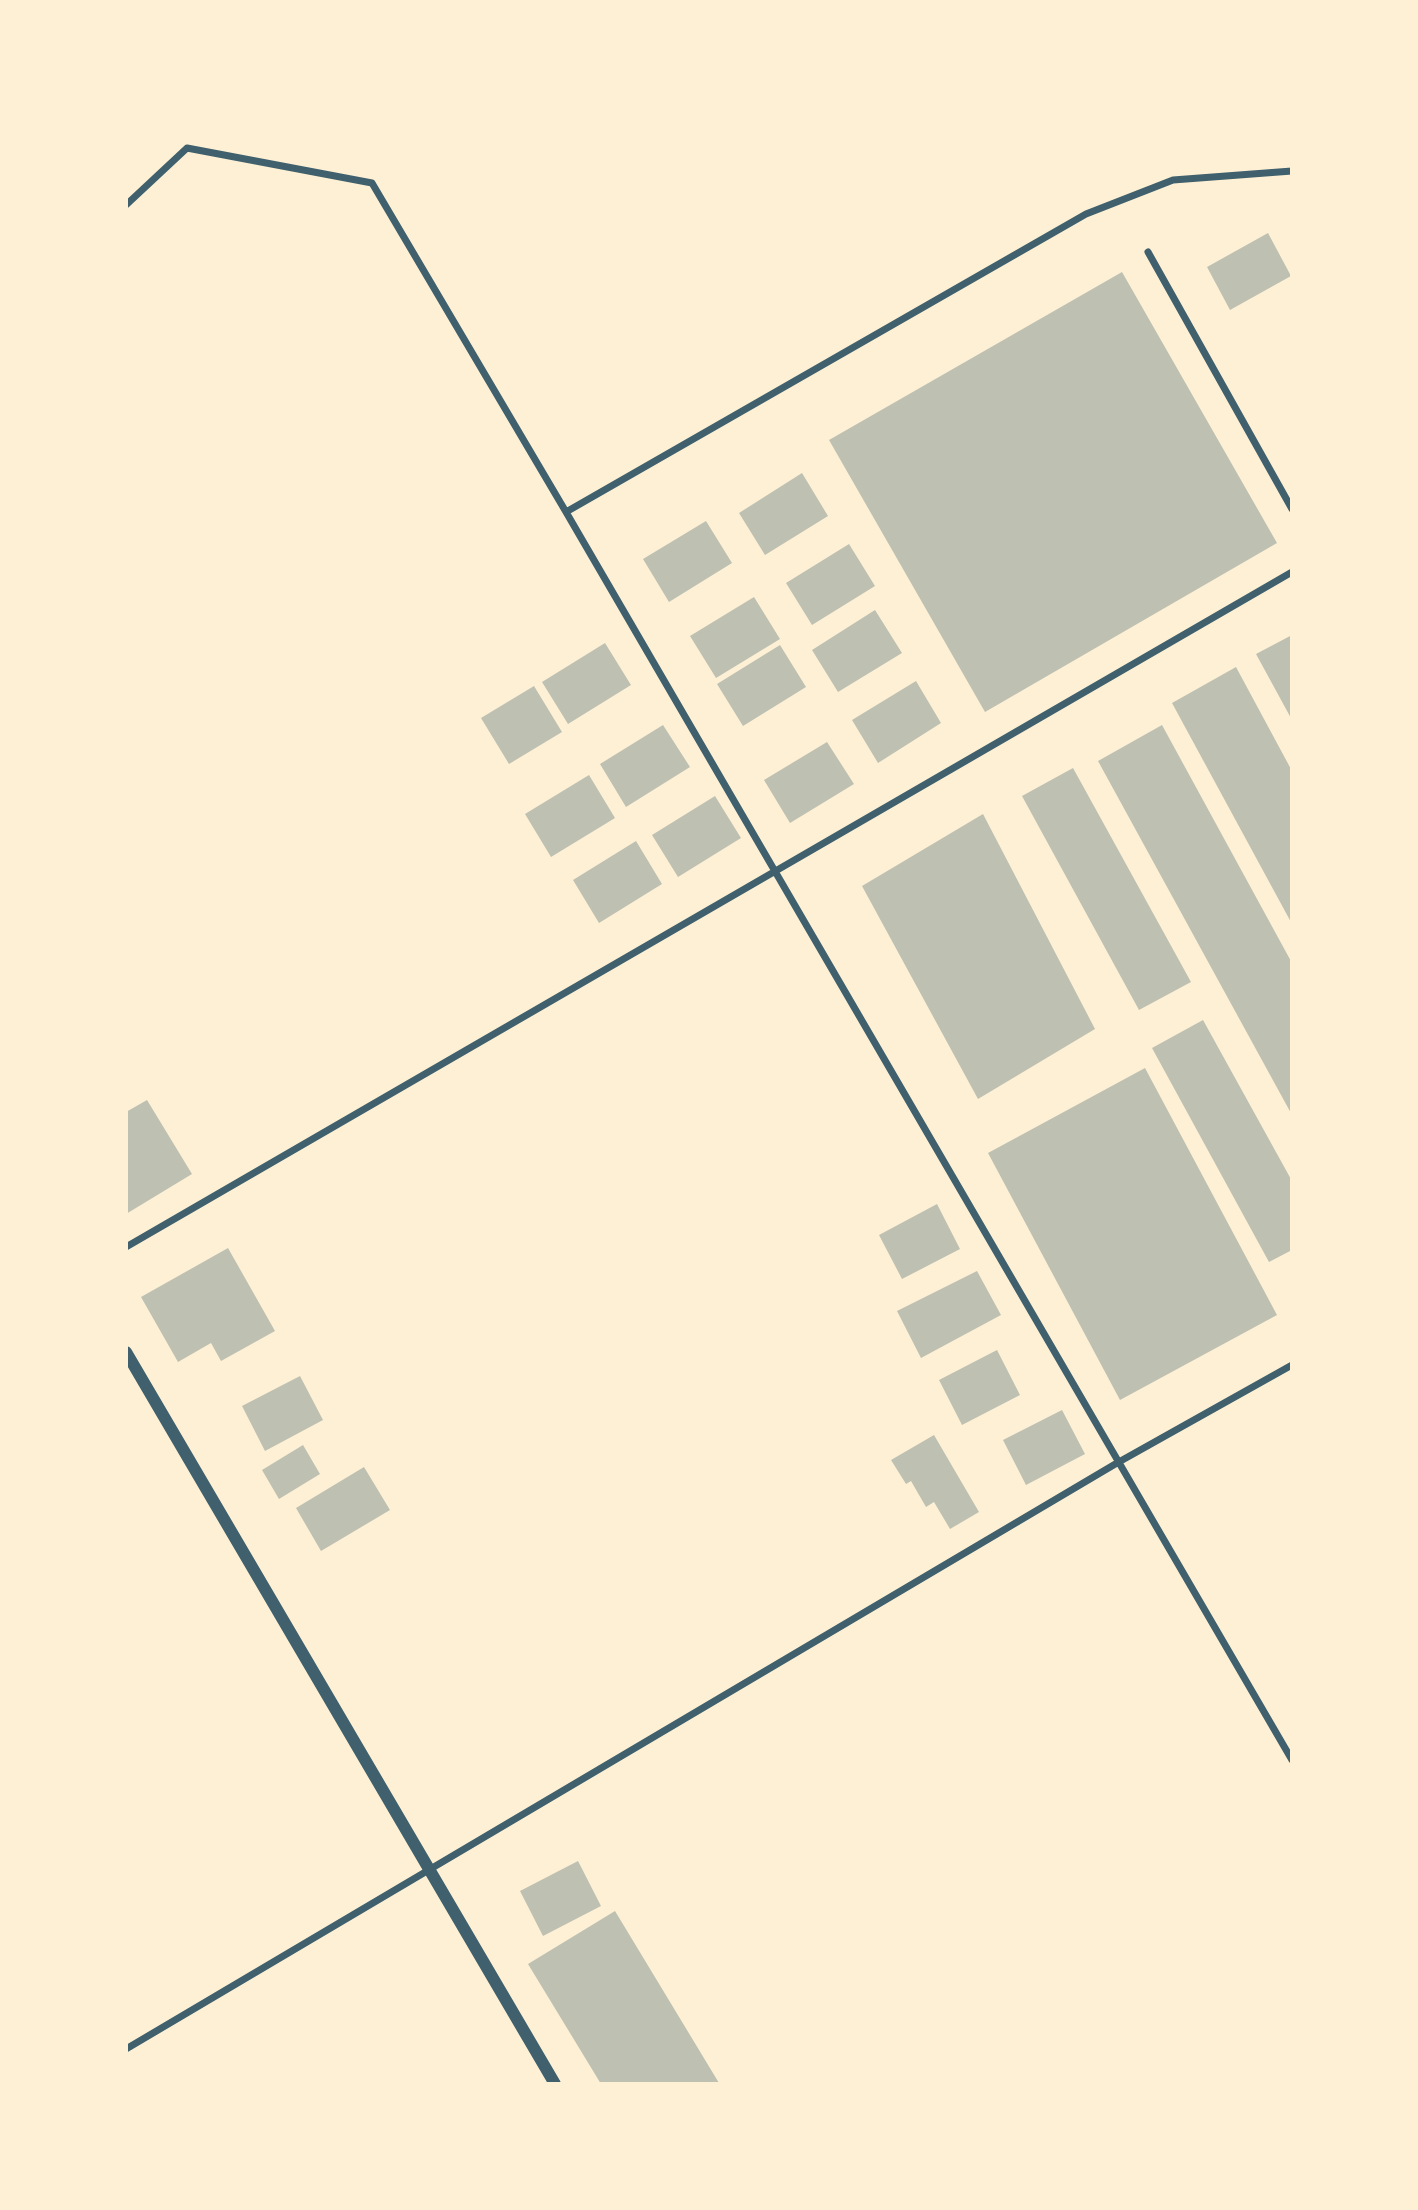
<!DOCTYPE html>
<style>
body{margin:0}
#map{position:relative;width:1418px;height:2210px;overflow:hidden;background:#fdf0d5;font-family:Raleway,sans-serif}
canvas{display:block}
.frame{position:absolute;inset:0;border:128px solid #fdf0d5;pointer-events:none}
</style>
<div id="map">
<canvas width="1418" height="2210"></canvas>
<div class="frame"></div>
</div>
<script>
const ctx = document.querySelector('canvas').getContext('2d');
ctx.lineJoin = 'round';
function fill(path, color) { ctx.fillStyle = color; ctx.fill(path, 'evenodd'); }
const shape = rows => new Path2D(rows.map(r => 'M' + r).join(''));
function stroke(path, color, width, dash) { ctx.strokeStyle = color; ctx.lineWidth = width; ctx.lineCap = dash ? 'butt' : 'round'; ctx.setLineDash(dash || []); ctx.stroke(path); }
fill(shape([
 [1268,233,1291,276,1230,310,1207,267],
 [1122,272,1277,543,985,712,829,440],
 [802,473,828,516,765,555,739,513],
 [706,521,732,563,669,602,643,559],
 [849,544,875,586,812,625,786,583],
 [754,597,780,639,716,678,690,636],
 [875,610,902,653,838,692,812,650],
 [1292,635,1292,720,1256,654],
 [605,643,631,685,568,724,542,682],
 [780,645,806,687,743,726,717,684],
 [1236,667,1292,771,1292,924,1172,703],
 [916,681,941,723,878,763,852,720],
 [534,686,562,732,509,764,481,718],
 [663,725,690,767,626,807,600,764],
 [1162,725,1292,963,1292,1115,1098,761],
 [827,742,854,784,790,823,764,780],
 [1073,768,1191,982,1139,1010,1022,796],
 [589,775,615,818,551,857,525,814],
 [715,796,741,838,678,877,652,835],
 [983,814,1095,1029,978,1099,862,886],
 [636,841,662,884,599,923,573,880],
 [1203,1020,1292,1181,1292,1250,1269,1262,1152,1048],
 [1145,1068,1277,1315,1120,1400,988,1153],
 [147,1100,192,1174,126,1214,126,1112],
 [937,1204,960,1249,902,1279,879,1235],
 [228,1248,275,1331,221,1361,211,1343,178,1362,141,1297],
 [977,1271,1001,1315,921,1358,897,1311],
 [997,1350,1020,1395,962,1425,939,1380],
 [300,1376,323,1420,265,1451,242,1406],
 [1062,1410,1085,1454,1026,1485,1003,1440],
 [934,1435,979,1512,950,1529,934,1502,926,1507,911,1481,906,1484,891,1460],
 [303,1445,320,1474,279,1499,262,1470],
 [364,1467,390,1510,321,1551,296,1508],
 [578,1861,601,1906,543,1936,520,1891],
 [615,1911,719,2083,716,2084,601,2084,528,1964]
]), '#bec0b2');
stroke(shape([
 [126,205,187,148,372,183,566,512,1086,214,1173,180,1292,171],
 [1148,252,1292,509],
 [566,512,1292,1760],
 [126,1247,1292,572],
 [126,2049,1117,1463,1292,1365]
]), '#3f606c', 7);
stroke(shape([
 [126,1352,555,2084]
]), '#3f606c', 12);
</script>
